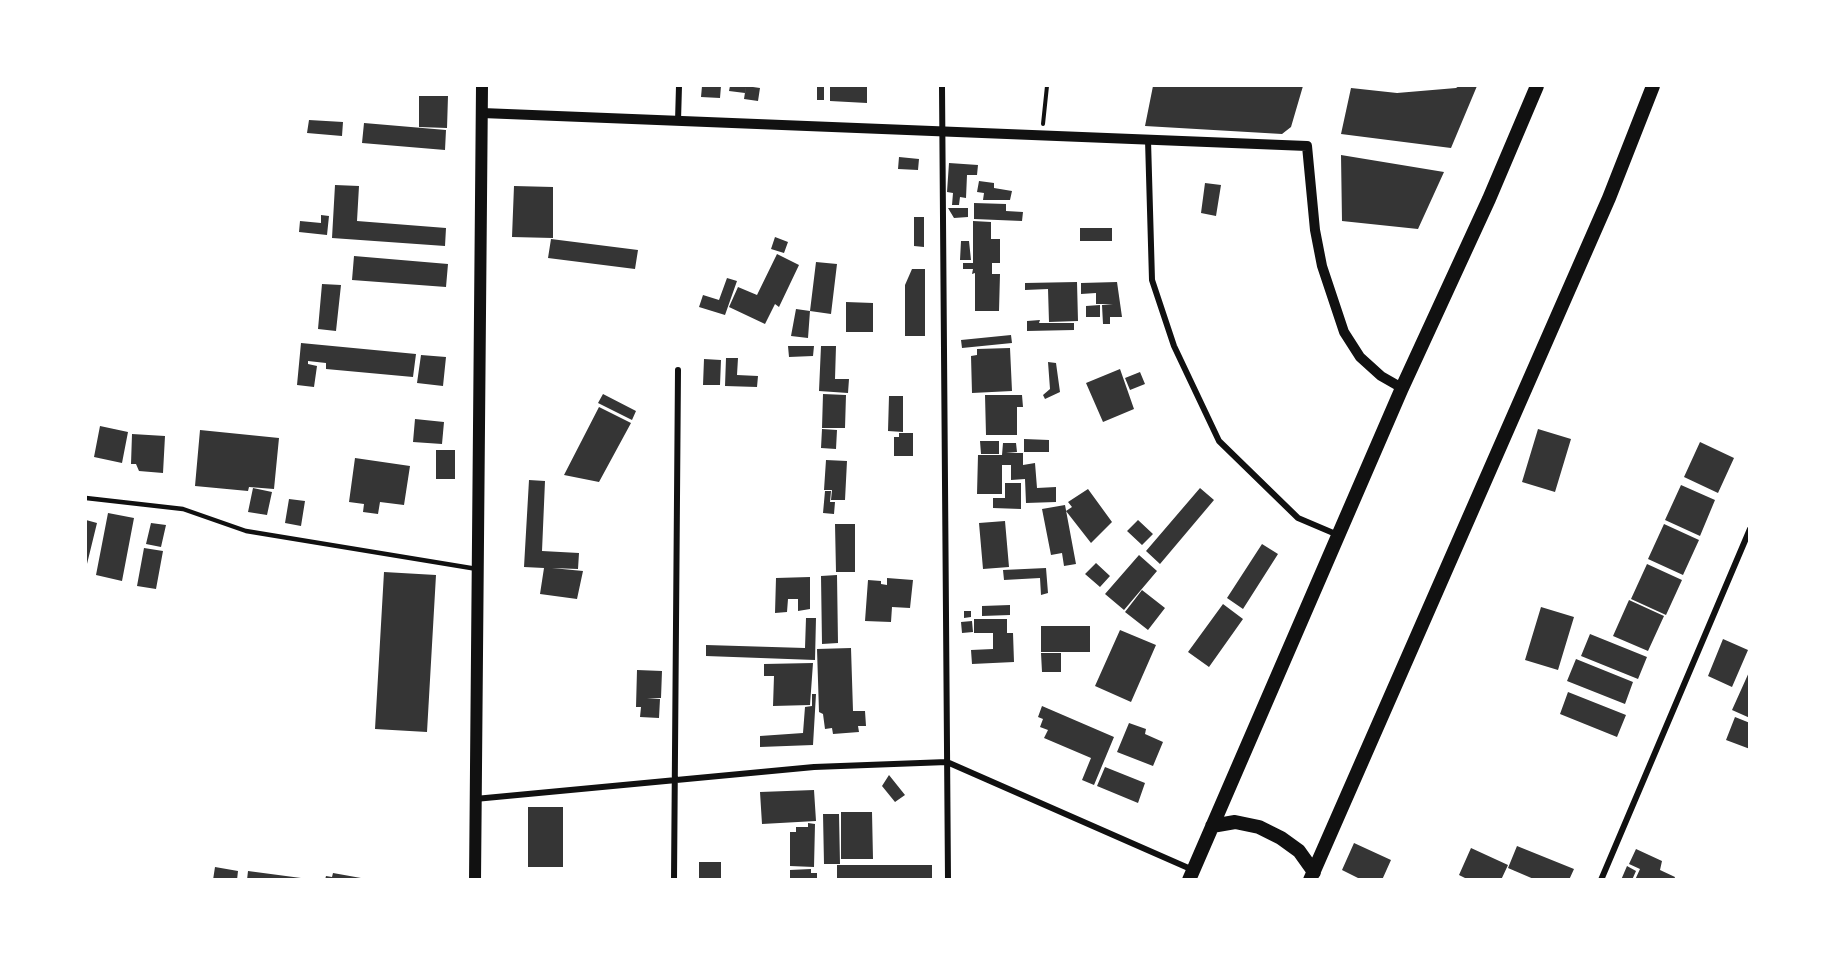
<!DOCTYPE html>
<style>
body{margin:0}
#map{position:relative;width:1835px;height:965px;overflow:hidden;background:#fff;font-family:"Fira Sans",sans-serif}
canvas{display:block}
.frame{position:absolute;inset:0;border:87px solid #fff;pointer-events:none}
</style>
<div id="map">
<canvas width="1835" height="965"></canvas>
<div class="frame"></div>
</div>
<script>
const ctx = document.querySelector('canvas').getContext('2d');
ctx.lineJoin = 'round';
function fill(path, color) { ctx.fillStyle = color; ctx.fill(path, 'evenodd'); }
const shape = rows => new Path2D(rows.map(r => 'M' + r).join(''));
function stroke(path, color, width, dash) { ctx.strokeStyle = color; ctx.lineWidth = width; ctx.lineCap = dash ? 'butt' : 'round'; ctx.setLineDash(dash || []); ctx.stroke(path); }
fill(shape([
 [702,86,721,86,720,98,701,97],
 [730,86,746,86,745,93,729,91],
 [746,86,760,88,758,101,744,99],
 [817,86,824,86,824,100,817,100],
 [830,86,867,86,867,103,830,101],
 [1153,86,1303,86,1291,127,1282,134,1145,126],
 [1459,86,1477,86,1451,148,1341,134,1351,88,1397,93,1456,88],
 [419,96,448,96,447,128,419,127],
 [309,120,343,122,342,136,307,133],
 [364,123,446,130,445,150,362,143],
 [1341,155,1444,172,1418,229,1342,221],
 [899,157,919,159,918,170,898,169],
 [949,163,978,165,977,175,967,175,966,198,960,197,959,205,952,205,953,193,947,192],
 [979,181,994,183,994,188,1012,191,1010,200,983,200,984,193,977,192],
 [1205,183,1221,185,1216,216,1201,213],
 [335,185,359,186,357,221,446,228,445,246,332,238],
 [514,186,553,187,553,238,512,237],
 [974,203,1006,204,1006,211,1023,212,1022,221,974,219],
 [948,208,968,208,968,217,954,218],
 [321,215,329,216,327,235,299,232,300,221,321,223],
 [914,217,924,217,924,247,914,246],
 [973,221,991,222,991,239,1000,239,1000,263,992,263,992,274,1000,274,999,311,975,311,975,273,972,274,973,269,963,269,963,263,973,263],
 [1080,228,1112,228,1112,241,1080,241],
 [775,237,788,242,784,253,771,249],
 [551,239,638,250,635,269,548,258],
 [961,241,969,241,971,260,960,260],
 [777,254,799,265,779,307,775,304,765,324,729,307,738,287,757,295],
 [354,256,448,264,446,287,352,280],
 [816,262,837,264,831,314,810,311,808,338,791,336,796,309,810,311],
 [912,269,925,269,925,336,905,336,905,285],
 [727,278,737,281,725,315,699,307,703,295,719,300],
 [1077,282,1078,321,1049,322,1048,289,1025,290,1025,283],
 [1117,282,1122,317,1110,317,1110,324,1103,324,1102,305,1113,304,1096,304,1096,293,1081,294,1081,283],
 [322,284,341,285,336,331,318,329],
 [846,302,873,303,873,332,846,332],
 [1100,305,1100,317,1086,317,1086,306],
 [1040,320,1039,323,1074,323,1074,330,1027,331,1027,321],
 [1011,335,1012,343,962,348,961,340],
 [301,343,416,354,413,377,326,369,326,363,308,361,308,364,317,366,314,387,297,385],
 [788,346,814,346,813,356,789,357],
 [821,346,836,346,835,379,849,379,848,393,819,391],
 [1010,348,1012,391,972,393,971,356,977,355,977,349],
 [421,355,446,357,443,386,417,383],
 [726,358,738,358,737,375,758,376,757,387,725,386],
 [704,359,721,360,720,385,703,385],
 [1048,362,1056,363,1060,392,1045,399,1043,395,1050,389],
 [1120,369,1134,409,1103,422,1086,383],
 [1140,372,1145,384,1130,390,1125,378],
 [603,394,636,411,632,420,598,403],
 [823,394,846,395,845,428,822,428],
 [985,395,1022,395,1023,407,1017,407,1017,435,986,435],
 [889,396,903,396,903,432,888,431],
 [599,407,631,423,599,482,564,475],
 [415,419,444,422,442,444,413,442],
 [100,426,128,432,122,463,94,457],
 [822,429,837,430,836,449,821,448],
 [1538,429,1571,439,1555,492,1522,482],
 [200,430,279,438,274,489,249,487,248,491,195,486],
 [899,433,913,433,913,456,894,456,894,437,899,437],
 [132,434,165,436,163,473,139,471,136,464,131,464],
 [1024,439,1049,440,1049,452,1024,452],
 [980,441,999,441,999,454,981,454],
 [1700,442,1734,458,1718,493,1684,477],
 [1003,443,1016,443,1017,452,1006,453,1023,453,1023,465,1035,463,1037,488,1056,487,1056,502,1026,503,1025,479,1011,480,1011,465,1002,465,1002,494,977,494,978,455,1002,455],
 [436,450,455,450,455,479,436,479],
 [355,458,410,466,404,505,380,502,378,514,363,512,364,504,349,502],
 [826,460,847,461,845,500,831,500,832,490,824,490],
 [529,480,545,481,542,551,579,553,578,569,552,568,583,571,577,599,540,594,544,568,524,567],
 [1005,483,1021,483,1021,509,993,508,993,498,1005,498],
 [1681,485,1715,500,1700,536,1665,520],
 [253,488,272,492,267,515,248,512],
 [1200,488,1214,500,1160,564,1146,551],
 [1088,489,1112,522,1091,543,1066,511,1072,507,1068,502],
 [825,491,831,491,830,502,835,502,834,514,823,513],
 [289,499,305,501,301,526,285,523],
 [1065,505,1076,564,1064,566,1062,553,1051,555,1042,509],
 [108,513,134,518,122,581,96,575],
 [86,520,97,523,86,568],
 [1138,520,1153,534,1142,545,1127,531],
 [1005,521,1009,567,983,569,979,523],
 [151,523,166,525,161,547,146,544],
 [835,524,855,524,855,572,836,572],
 [1664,524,1699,540,1683,575,1648,559],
 [1262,544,1278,554,1243,609,1227,598],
 [144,548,163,551,156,589,137,586],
 [1139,555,1157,571,1124,610,1105,594],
 [1096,563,1110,576,1100,587,1085,574],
 [1647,564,1682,580,1666,615,1631,599],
 [1046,568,1048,593,1041,595,1040,578,1004,580,1003,570],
 [384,572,436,575,427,732,375,729],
 [837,575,838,643,822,644,821,576],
 [810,577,810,609,798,611,798,599,788,599,787,612,775,613,776,578],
 [887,578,913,580,910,608,892,607,891,622,865,621,868,580,881,581,881,584,887,585],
 [1142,590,1165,608,1148,630,1125,612],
 [1629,600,1664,616,1648,651,1613,636],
 [1223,604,1243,619,1209,667,1188,652],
 [1010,605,1010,615,982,616,982,606],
 [1541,607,1574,617,1558,670,1525,660],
 [964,611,971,611,971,617,964,618],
 [806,618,816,618,815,660,706,656,706,645,805,648],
 [974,619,1007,619,1007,633,1013,633,1014,662,972,664,971,650,993,649,993,633,974,633],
 [972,621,973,632,962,633,961,622],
 [1041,626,1090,626,1090,652,1041,652],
 [1120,630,1156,645,1131,702,1095,686],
 [1590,634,1647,657,1638,679,1581,656],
 [1723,639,1748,650,1732,687,1708,676],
 [851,648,853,711,865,711,866,726,858,726,859,732,833,734,832,728,825,729,823,714,819,712,817,649],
 [1041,653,1061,653,1061,672,1042,672],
 [1576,659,1633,682,1625,704,1567,681],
 [813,663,810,705,773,706,774,676,764,676,764,664],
 [637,670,662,671,661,698,647,698,660,699,659,718,640,717,641,707,636,707],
 [1750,670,1750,718,1732,710],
 [1568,692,1626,715,1617,737,1560,714],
 [812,694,816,694,813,745,760,747,760,736,803,733,805,707,812,706],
 [1042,706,1114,737,1094,785,1082,780,1091,758,1044,738,1048,730,1040,727,1043,719,1038,717],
 [1735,717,1750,723,1750,749,1726,740],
 [1129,723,1146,729,1145,734,1163,742,1153,766,1117,752],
 [1105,767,1145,783,1138,803,1097,786],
 [889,775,905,795,895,802,882,786],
 [814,790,816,821,762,824,760,792],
 [528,807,563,807,563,867,528,867],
 [841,812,872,812,873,859,841,859],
 [823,814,839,814,840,864,824,864],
 [808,823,815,824,814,867,790,866,790,832,796,832,796,827,808,827],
 [1354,843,1391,860,1382,880,1362,880,1342,870],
 [1517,846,1574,869,1569,880,1536,880,1508,868],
 [1471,848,1508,865,1501,880,1469,880,1459,875],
 [1636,849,1662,861,1660,870,1675,877,1674,880,1635,880,1640,869,1629,864],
 [699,862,721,862,721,880,699,880],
 [837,865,932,865,932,880,837,880],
 [1627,866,1636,871,1632,880,1621,880],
 [215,867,238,871,237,880,213,880],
 [811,869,811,873,817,873,817,880,790,880,790,870],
 [248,871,301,878,301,880,247,880],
 [333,873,361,878,361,880,325,880,326,876,332,877]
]), '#353535');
stroke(shape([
 [1043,124,1047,86]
]), '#111', 4);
stroke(shape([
 [86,498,183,509,246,531,477,569]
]), '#111', 4.5);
stroke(shape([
 [942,86,948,880],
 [678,121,679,86],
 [1148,140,1152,280,1174,346,1219,441,1298,518,1338,535],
 [475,799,814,767,947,762,1193,870],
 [674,880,678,370],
 [1601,880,1750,529]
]), '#111', 6);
stroke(shape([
 [482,113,1307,146,1315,230,1322,266,1344,332,1360,357,1381,376,1402,388]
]), '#111', 10);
stroke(shape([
 [475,880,482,86]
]), '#111', 12);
stroke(shape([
 [1212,826,1235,822,1259,827,1281,838,1299,851,1314,872],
 [1189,880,1402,388,1489,199,1537,86],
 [1310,880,1609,198,1653,86]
]), '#111', 14);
</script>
